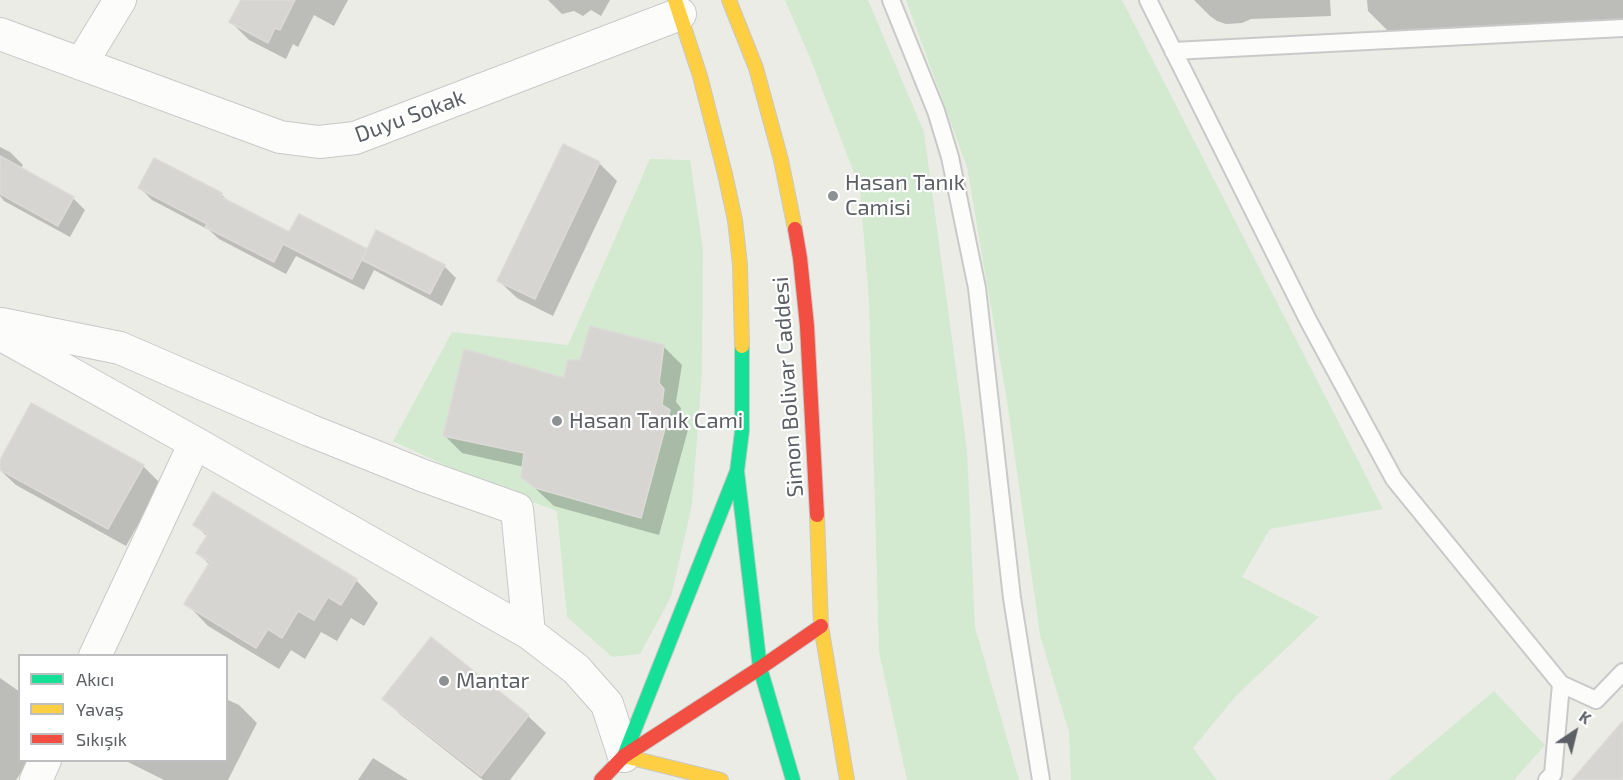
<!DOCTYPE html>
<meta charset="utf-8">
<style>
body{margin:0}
#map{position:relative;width:1623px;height:780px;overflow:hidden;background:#ecece7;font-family:"Exo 2",sans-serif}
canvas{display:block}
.legend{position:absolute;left:18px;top:654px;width:210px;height:108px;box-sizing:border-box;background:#fff;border:2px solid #bebfc1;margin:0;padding:8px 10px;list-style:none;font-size:18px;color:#5c6065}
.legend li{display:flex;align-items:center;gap:12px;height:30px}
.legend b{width:30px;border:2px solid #bebfc1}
.north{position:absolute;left:1545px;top:702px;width:60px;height:60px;-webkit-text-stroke:4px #fff;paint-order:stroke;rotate:35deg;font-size:16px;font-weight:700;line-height:24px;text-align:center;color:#5c6065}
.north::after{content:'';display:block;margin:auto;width:21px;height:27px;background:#5c6065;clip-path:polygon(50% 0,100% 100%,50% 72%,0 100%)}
</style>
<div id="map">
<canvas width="1623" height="780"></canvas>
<ul class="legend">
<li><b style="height:8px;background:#16e098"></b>Akıcı</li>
<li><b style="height:8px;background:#ffcf43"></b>Yavaş</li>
<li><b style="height:8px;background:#f24e42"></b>Sıkışık</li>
</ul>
<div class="north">K</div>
</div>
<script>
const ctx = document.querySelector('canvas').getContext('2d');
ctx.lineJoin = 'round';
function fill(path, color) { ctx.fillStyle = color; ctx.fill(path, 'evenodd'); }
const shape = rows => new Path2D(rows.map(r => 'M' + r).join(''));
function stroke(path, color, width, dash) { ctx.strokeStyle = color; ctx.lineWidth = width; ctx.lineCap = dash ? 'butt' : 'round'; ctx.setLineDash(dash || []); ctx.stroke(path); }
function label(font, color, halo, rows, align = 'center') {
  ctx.font = font + ' "Exo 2",sans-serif'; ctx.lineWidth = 4.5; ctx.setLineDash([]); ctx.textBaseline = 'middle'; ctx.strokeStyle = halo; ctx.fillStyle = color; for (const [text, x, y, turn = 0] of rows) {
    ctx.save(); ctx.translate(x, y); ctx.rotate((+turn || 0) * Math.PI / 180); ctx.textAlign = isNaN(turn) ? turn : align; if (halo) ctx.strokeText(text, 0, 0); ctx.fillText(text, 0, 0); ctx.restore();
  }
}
fill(shape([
 [785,0,868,0,924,132,967,450,975,627,1019,780,907,780,879,652,869,301,860,189,811,60],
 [906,0,1122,0,1383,509,1270,529,1242,577,1319,617,1236,696,1193,748,1217,780,1071,780,1069,732,1040,635,1007,401,967,167],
 [650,159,690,160,703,249,702,374,692,505,671,597,640,654,612,657,567,617,557,511,492,487,393,441,452,332,568,345],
 [1494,691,1545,745,1514,780,1388,780]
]), '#d3ead1');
fill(shape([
 [242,0,348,0,334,26,314,15,298,47,293,44,286,59,249,40,231,22],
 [548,0,610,0,601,16,591,10,583,16,574,11,562,14],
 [1194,0,1330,0,1331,16,1251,19,1242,23,1226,24,1217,21,1210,16],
 [1367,0,1623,0,1623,22,1390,33,1368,11],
 [0,147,10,152,23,165,20,169,73,198,85,210,70,237,4,201,0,196],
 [599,163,617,181,553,316,517,298,499,281],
 [140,188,221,194,231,204,290,234,367,252,444,266,456,278,442,306,374,270,364,290,296,256,286,274,219,239,209,230,152,200],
 [664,347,682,365,676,402,681,408,680,422,688,430,659,535,554,506,523,477,524,467,462,453,444,435,565,380,581,362],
 [0,463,143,466,161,484,126,546,16,485,0,470],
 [195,525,356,580,378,603,364,626,351,618,337,641,321,632,305,659,291,650,279,669,208,626,186,603,210,565,198,553,208,537],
 [0,678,20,692,20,760,30,760,16,780,0,780],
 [226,699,239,705,257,723,228,780,164,780,124,760,226,760],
 [384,699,528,716,546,733,510,780,483,780,402,716],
 [373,758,408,780,358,780]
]), '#0003');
const building = shape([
 [241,0,295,0,280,30,275,28,268,43,229,22,241,0],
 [563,144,600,162,535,299,497,281,563,144],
 [0,156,74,197,58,226,0,194,0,156],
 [154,158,222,193,221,197,289,232,299,214,367,249,352,279,283,244,274,262,205,227,207,224,138,188,154,158],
 [376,230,445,265,430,294,362,260,376,230],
 [590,326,664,345,659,383,664,389,662,405,670,410,641,518,535,488,521,477,524,453,443,436,464,349,564,378,568,360,580,360,590,326],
 [31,403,144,465,108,529,0,470,0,460,31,403],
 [213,492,357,579,341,605,328,597,314,620,298,611,282,638,268,629,256,648,184,604,210,562,196,553,208,534,193,525,213,492],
 [431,637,529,715,481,776,382,699,431,637],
 [1623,721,1623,780,1572,780,1623,721]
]);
fill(building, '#d6d5d2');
stroke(building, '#dcdad6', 1.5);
const lane = shape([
 [891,0,936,111,950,157,977,288,1012,598,1041,780],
 [1148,0,1308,320,1394,479,1561,684,1596,700,1623,672],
 [1173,51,1623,28],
 [1547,780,1553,774,1561,684]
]);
const street = shape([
 [0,34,280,137,319,142,355,138,680,14],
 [81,64,120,0],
 [1,324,120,348,309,430,424,476,517,509,529,633],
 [0,334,195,443,529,633,576,669,607,704,624,756],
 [95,656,195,443],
 [36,780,45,760]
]);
const fast = shape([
 [742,346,742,431,737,471,760,668,793,780],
 [624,756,737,471]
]);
const slow = shape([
 [675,0,700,76,725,174,735,220,740,265,742,346],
 [729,0,756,68,781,160,795,229],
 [817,515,821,626,847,780],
 [624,756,721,780]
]);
const jam = shape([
 [795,229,800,258,807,326,817,515],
 [601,780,624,756,760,668,821,626]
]);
stroke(lane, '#c9c9c9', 20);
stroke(street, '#c9c9c9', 34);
stroke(fast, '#c7c9c7', 16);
stroke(slow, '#c7c9c7', 16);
stroke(jam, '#c7c9c7', 16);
stroke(lane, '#fcfcfb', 16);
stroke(street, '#fcfcfb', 32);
stroke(fast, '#16e098', 14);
stroke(slow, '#ffcf43', 14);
stroke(jam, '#f24e42', 14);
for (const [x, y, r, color] of [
 [833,196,6,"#8e9192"],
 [557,421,6,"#8e9192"],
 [444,681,6,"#8e9192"]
]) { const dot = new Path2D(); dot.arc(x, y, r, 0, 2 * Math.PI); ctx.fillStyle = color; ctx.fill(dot); stroke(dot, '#fff', 2); }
label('22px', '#5c6065', '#fff', [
 ["Duyu Sokak",410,116,-20],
 ["Simon Bolivar Caddesi",788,387,-94]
]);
label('22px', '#5c6065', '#fff', [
 ["Hasan Tanık",845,183],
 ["Camisi",845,208],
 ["Hasan Tanık Cami",569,421],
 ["Mantar",456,681]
], 'left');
</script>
